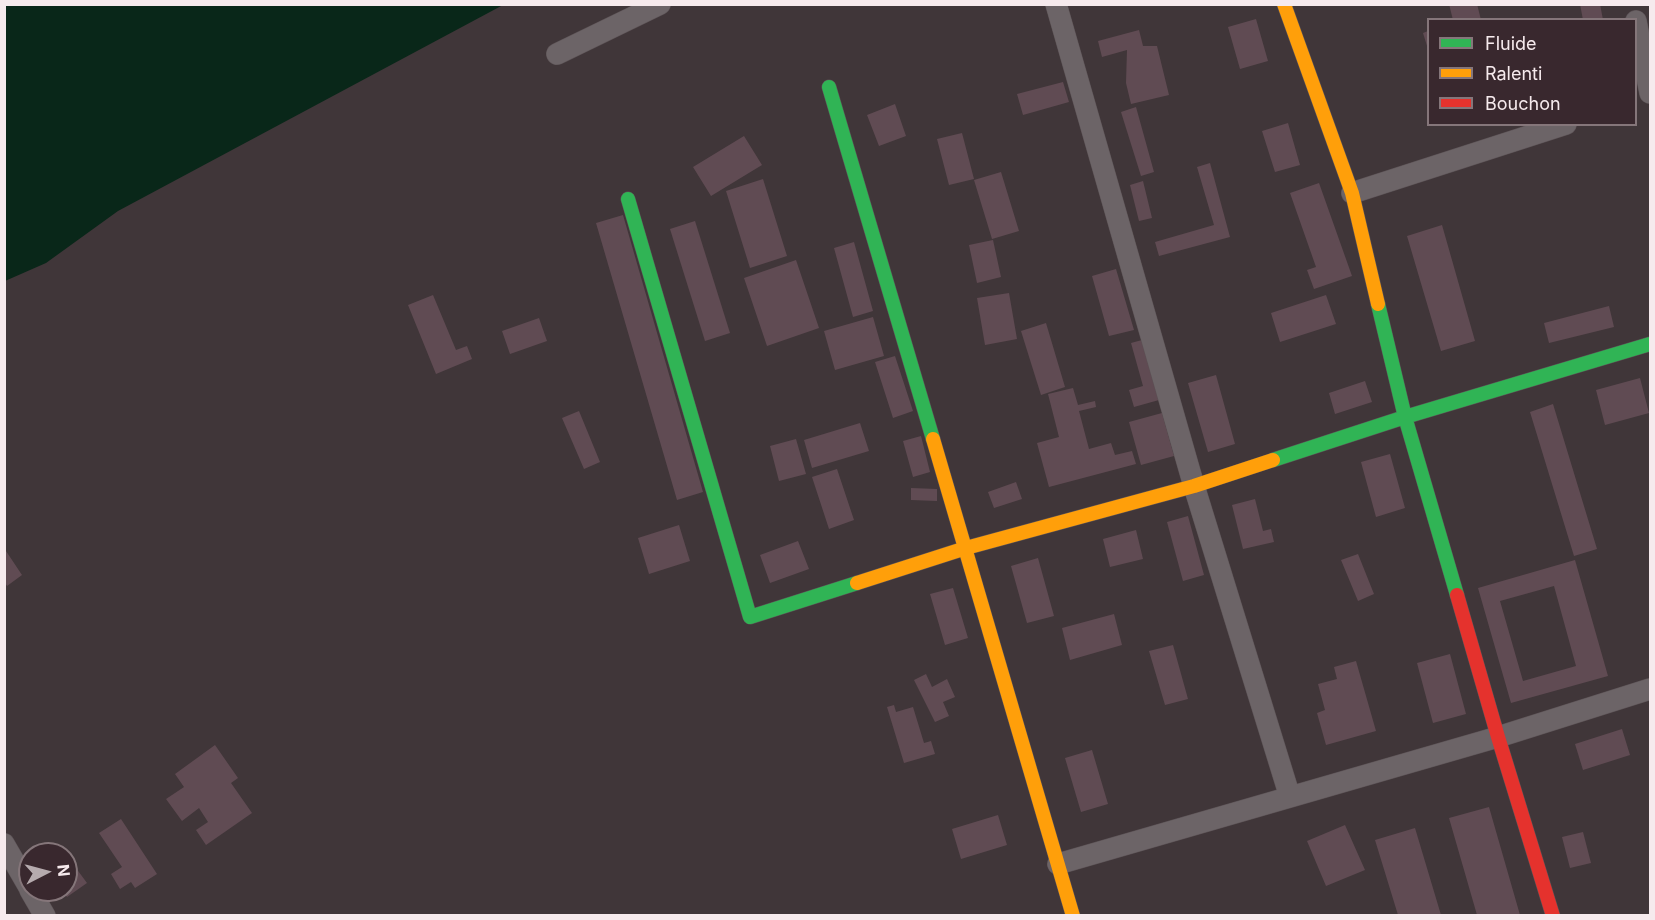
<!DOCTYPE html>
<style>
body{margin:0}
#map{position:relative;width:1655px;height:920px;overflow:hidden;background:#403639;font-family:Inter,sans-serif}
canvas{display:block}
.frame{position:absolute;inset:0;border:6px solid #f6eaed;pointer-events:none}
.legend{position:absolute;left:1427px;top:18px;width:210px;height:108px;box-sizing:border-box;background:#39282e;border:2px solid #85767a;margin:0;padding:8px 10px;list-style:none;font-size:18px;color:#f6eaed}
.legend li{display:flex;align-items:center;gap:12px;height:30px}
.legend b{width:30px;border:2px solid #85767a}
.north{position:absolute;left:18px;top:842px;width:60px;height:60px;box-sizing:border-box;background:#39282e;border:2px solid #85767a;border-radius:50%;rotate:84deg;font-size:16px;font-weight:700;line-height:24px;text-align:center;color:#f6eaed}
.north::after{content:'';display:block;margin:auto;width:21px;height:27px;background:#b6abae;clip-path:polygon(50% 0,100% 100%,50% 72%,0 100%)}
</style>
<div id="map">
<canvas width="1655" height="920"></canvas>
<div class="frame"></div>
<ul class="legend">
<li><b style="height:8px;background:#30b455"></b>Fluide</li>
<li><b style="height:8px;background:#ff9f0a"></b>Ralenti</li>
<li><b style="height:8px;background:#e5322d"></b>Bouchon</li>
</ul>
<div class="north">N</div>
</div>
<script>
const ctx = document.querySelector('canvas').getContext('2d');
ctx.lineJoin = 'round';
function fill(path, color) { ctx.fillStyle = color; ctx.fill(path, 'evenodd'); }
const shape = rows => new Path2D(rows.map(r => 'M' + r).join(''));
function stroke(path, color, width, dash) { ctx.strokeStyle = color; ctx.lineWidth = width; ctx.lineCap = dash ? 'butt' : 'round'; ctx.setLineDash(dash || []); ctx.stroke(path); }
fill(shape([
 [5,4,503,4,503,5,118,211,46,263,5,281]
]), '#092719');
fill(shape([
 [1449,4,1477,4,1481,20,1453,20],
 [1580,4,1600,4,1603,20,1583,20],
 [1256,19,1268,61,1240,69,1228,27],
 [1139,30,1143,46,1157,46,1169,95,1131,104,1126,83,1127,50,1102,57,1098,41],
 [1428,31,1428,49,1423,33],
 [1063,82,1069,102,1023,115,1017,94],
 [895,104,906,136,879,146,867,115],
 [1136,107,1154,172,1141,176,1121,112],
 [1288,123,1300,165,1275,172,1262,131],
 [962,133,974,179,949,185,937,139],
 [744,136,762,165,711,196,693,167],
 [1210,163,1230,237,1159,256,1155,242,1214,225,1197,167],
 [1001,172,1019,231,992,239,974,180],
 [763,179,787,256,750,268,726,191],
 [1143,181,1152,218,1139,221,1130,185],
 [1319,183,1352,276,1314,289,1307,270,1316,267,1290,193],
 [623,215,703,492,677,500,596,223],
 [695,221,730,333,705,341,670,229],
 [1442,225,1475,341,1441,351,1407,236],
 [993,240,1001,277,977,283,969,245],
 [854,242,873,311,853,317,834,248],
 [796,260,819,328,767,346,744,278],
 [1116,269,1134,330,1109,336,1092,276],
 [1009,293,1017,339,985,345,977,298],
 [433,295,456,350,467,346,472,359,436,374,408,305],
 [1326,295,1336,324,1280,342,1271,313],
 [1609,306,1614,327,1549,343,1544,323],
 [873,317,884,356,835,370,824,331],
 [539,318,547,341,510,354,502,331],
 [1046,323,1065,387,1041,395,1021,331],
 [1142,340,1159,400,1134,407,1129,390,1143,386,1131,343],
 [895,356,913,411,893,418,875,362],
 [1216,375,1235,444,1208,452,1188,383],
 [1640,378,1649,413,1605,425,1596,390],
 [1365,381,1372,402,1335,414,1329,393],
 [1073,388,1078,405,1095,401,1096,407,1079,411,1089,449,1111,443,1115,455,1132,451,1136,464,1049,487,1037,443,1059,437,1048,394],
 [1553,404,1597,549,1574,556,1530,412],
 [579,411,600,462,584,469,562,418],
 [1162,413,1174,456,1141,465,1129,422],
 [860,423,869,451,812,468,804,440],
 [921,436,930,472,913,477,903,441],
 [796,439,806,474,779,481,770,446],
 [1390,454,1405,508,1376,517,1361,462],
 [837,469,854,520,829,529,812,477],
 [1016,482,1022,499,994,508,988,492],
 [911,488,937,489,937,501,911,500],
 [1255,499,1263,531,1271,529,1274,542,1243,549,1232,505],
 [1188,516,1204,575,1183,581,1167,522],
 [679,525,690,561,649,574,638,538],
 [1136,530,1143,559,1110,567,1103,539],
 [798,541,809,569,770,583,760,555],
 [4,548,22,575,7,586,4,581],
 [1358,554,1374,594,1358,601,1341,560],
 [1038,558,1054,616,1027,623,1011,566],
 [1575,560,1608,676,1511,703,1478,588],
 [1554,586,1576,666,1523,681,1500,601],
 [953,588,968,638,945,645,930,594],
 [1114,614,1122,645,1070,660,1062,628],
 [1173,645,1188,699,1165,705,1149,651],
 [1450,654,1466,714,1433,723,1417,663],
 [1356,661,1376,731,1326,745,1317,713,1325,710,1318,684,1337,679,1334,667],
 [926,674,932,687,947,679,955,697,943,702,949,716,935,722,914,680],
 [894,705,896,712,913,707,924,743,931,741,935,754,904,763,887,707],
 [1622,729,1630,755,1583,770,1575,744],
 [215,745,238,778,231,783,252,813,206,845,196,830,208,822,199,808,182,821,166,799,184,787,175,774],
 [1092,750,1108,804,1081,812,1065,758],
 [1489,807,1520,915,1477,915,1449,818],
 [998,815,1007,845,961,859,952,829],
 [121,819,157,874,135,888,131,882,120,889,111,874,122,867,99,833],
 [1345,825,1365,870,1326,886,1307,841],
 [1415,828,1441,915,1398,915,1375,840],
 [1583,832,1591,863,1570,868,1562,837],
 [73,864,87,883,67,897,62,890,66,890,66,869]
]), '#604b53');
const street = shape([
 [1056,4,1194,486,1290,797],
 [1636,21,1650,93],
 [557,54,660,4],
 [1352,193,1566,124],
 [4,844,30,889],
 [1058,864,1498,737,1650,689],
 [30,890,45,916]
]);
const fast = shape([
 [829,87,933,439],
 [628,199,750,617,857,583],
 [1378,304,1405,417,1457,595],
 [1273,460,1405,417,1650,344]
]);
const slow = shape([
 [1284,4,1352,193,1378,304],
 [933,439,1073,916],
 [857,583,966,548,1194,486,1273,460]
]);
const jam = shape([
 [1457,595,1498,737,1553,916]
]);
stroke(street, '#5c5356', 22);
stroke(fast, '#5c5356', 15);
stroke(slow, '#5c5356', 15);
stroke(jam, '#5c5356', 15);
stroke(street, '#6c6467', 21);
stroke(fast, '#30b455', 14);
stroke(slow, '#ff9f0a', 14);
stroke(jam, '#e5322d', 14);
</script>
